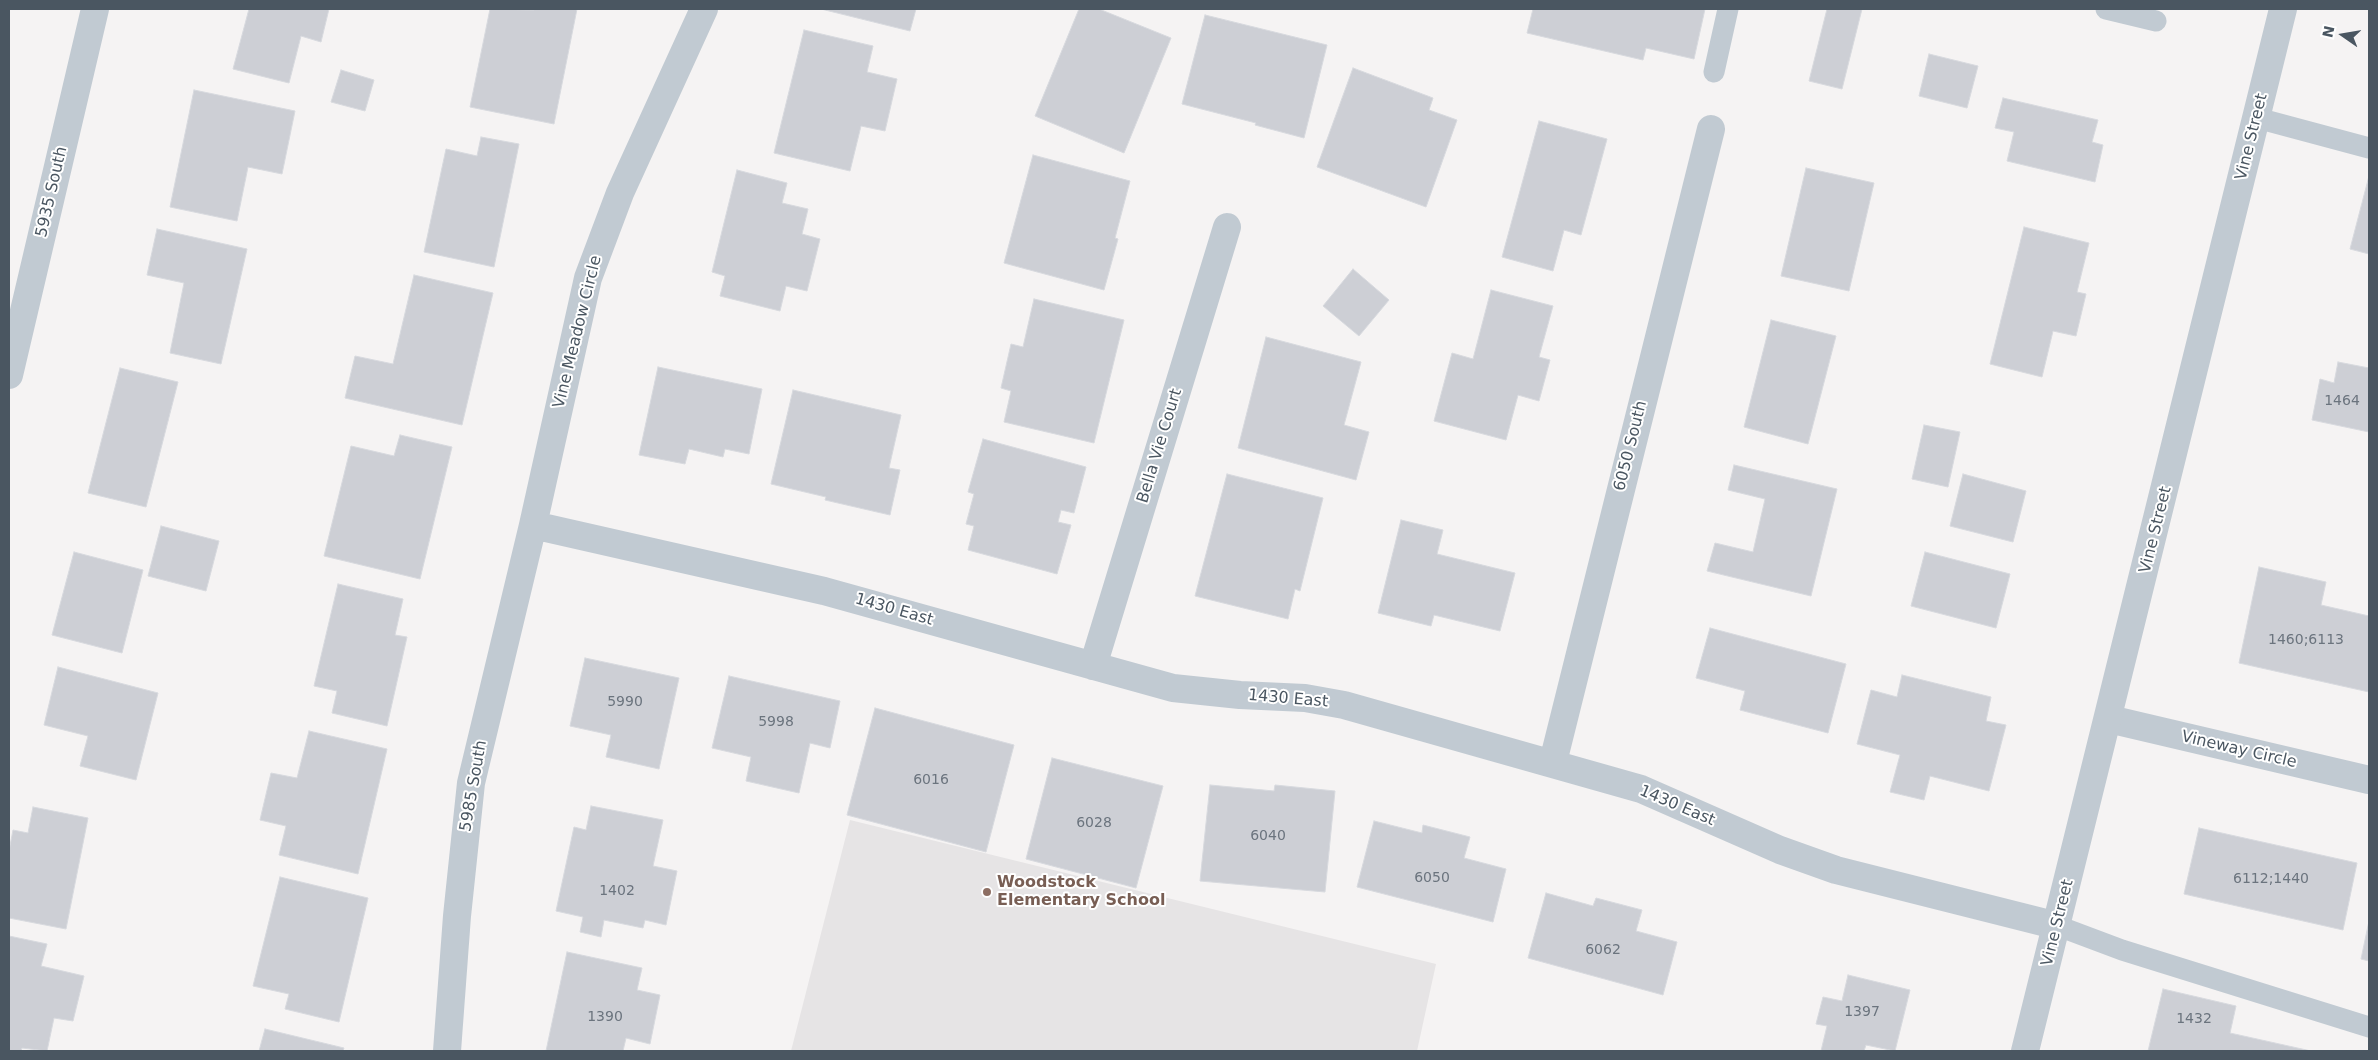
<!DOCTYPE html>
<style>
body{margin:0}
#map{position:relative;width:2378px;height:1060px;overflow:hidden;background:#f5f3f3;font-family:"DejaVu Sans",sans-serif}
canvas{display:block}
.frame{position:absolute;inset:0;border:10px solid #4a5661;pointer-events:none}
.north{position:absolute;left:2318px;top:10px;width:50px;height:50px;-webkit-text-stroke:4px #fff;paint-order:stroke;rotate:283deg;font-size:14px;font-weight:700;line-height:20px;text-align:center;color:#4a5661}
.north::after{content:'';display:block;margin:auto;width:18px;height:22px;background:#4a5661;clip-path:polygon(50% 0,100% 100%,50% 72%,0 100%)}
</style>
<div id="map">
<canvas width="2378" height="1060"></canvas>
<div class="frame"></div>
<div class="north">N</div>
</div>
<script>
const ctx = document.querySelector('canvas').getContext('2d');
ctx.lineJoin = 'round';
function fill(path, color) { ctx.fillStyle = color; ctx.fill(path, 'evenodd'); }
const shape = rows => new Path2D(rows.map(r => 'M' + r).join(''));
function stroke(path, color, width, dash) { ctx.strokeStyle = color; ctx.lineWidth = width; ctx.lineCap = dash ? 'butt' : 'round'; ctx.setLineDash(dash || []); ctx.stroke(path); }
function label(font, color, halo, rows, align = 'center') {
  ctx.font = font + ' "DejaVu Sans",sans-serif'; ctx.lineWidth = 4; ctx.setLineDash([]); ctx.textBaseline = 'middle'; ctx.strokeStyle = halo; ctx.fillStyle = color; for (const [text, x, y, turn = 0] of rows) {
    ctx.save(); ctx.translate(x, y); ctx.rotate((+turn || 0) * Math.PI / 180); ctx.textAlign = isNaN(turn) ? turn : align; if (halo) ctx.strokeText(text, 0, 0); ctx.fillText(text, 0, 0); ctx.restore();
  }
}
fill(shape([
 [850,820,1436,964,1417,1051,791,1051]
]), '#e6e4e5');
const building = shape([
 [249,9,329,9,321,42,301,36,289,83,233,69,249,9],
 [490,9,534,10,534,9,577,9,554,124,470,107,490,9],
 [821,9,916,9,910,31,821,9],
 [1079,9,1099,9,1171,38,1124,153,1035,116,1079,9],
 [1533,9,1705,9,1694,59,1646,48,1643,60,1527,33,1533,9],
 [1827,9,1862,9,1842,89,1809,81,1827,9],
 [1205,15,1327,45,1304,138,1255,125,1256,123,1182,104,1205,15],
 [804,30,873,46,867,72,897,79,885,131,861,126,850,171,774,153,804,30],
 [1929,54,1978,66,1967,108,1919,96,1929,54],
 [1353,68,1433,98,1429,110,1457,120,1426,207,1317,167,1353,68],
 [341,70,374,80,365,111,331,102,341,70],
 [194,90,295,111,282,174,248,167,237,221,170,207,194,90],
 [2003,98,2098,120,2092,142,2103,145,2095,182,2007,161,2014,132,1995,128,2003,98],
 [1539,121,1607,139,1581,235,1564,230,1553,271,1502,257,1539,121],
 [481,137,519,144,494,267,424,252,446,149,477,156,481,137],
 [1033,155,1130,181,1115,238,1118,239,1104,290,1004,263,1033,155],
 [1806,168,1874,183,1849,291,1781,276,1806,168],
 [737,170,787,183,782,203,808,209,802,234,820,239,807,291,786,286,780,311,720,296,725,276,712,272,737,170],
 [2369,176,2369,254,2350,249,2369,176],
 [2024,227,2089,243,2077,292,2086,294,2076,336,2053,331,2042,377,1990,364,2024,227],
 [157,229,247,249,221,364,170,353,184,283,147,275,157,229],
 [1353,269,1389,300,1359,336,1323,306,1353,269],
 [414,275,493,293,462,425,345,398,355,356,393,364,414,275],
 [1491,290,1553,306,1539,357,1550,360,1539,401,1518,395,1506,440,1434,421,1452,353,1473,359,1491,290],
 [1034,299,1124,320,1094,443,1004,422,1011,391,1001,388,1011,344,1023,347,1034,299],
 [1771,320,1836,336,1808,444,1744,427,1771,320],
 [1266,337,1361,362,1344,425,1369,432,1356,480,1238,448,1266,337],
 [2338,362,2369,368,2369,432,2312,420,2320,379,2334,383,2338,362],
 [658,367,762,389,749,454,725,449,723,457,689,449,685,464,639,455,658,367],
 [120,368,178,382,146,507,88,493,120,368],
 [793,390,901,415,889,468,900,470,890,515,825,500,826,497,771,484,793,390],
 [1924,425,1960,432,1948,487,1912,479,1924,425],
 [400,435,452,447,420,579,324,556,351,446,394,456,400,435],
 [983,439,1086,467,1074,513,1061,510,1058,522,1071,525,1057,574,968,550,974,526,966,524,974,494,968,492,983,439],
 [1734,465,1837,489,1811,596,1707,571,1715,543,1753,552,1765,499,1728,490,1734,465],
 [1227,474,1323,498,1300,591,1295,589,1288,619,1195,596,1227,474],
 [1963,474,2026,491,2013,542,1950,526,1963,474],
 [1401,520,1443,530,1437,554,1515,573,1500,631,1434,615,1431,626,1378,613,1401,520],
 [161,526,219,541,206,591,148,576,161,526],
 [74,552,143,570,122,653,52,635,74,552],
 [1925,552,2010,574,1996,628,1911,606,1925,552],
 [2259,567,2326,582,2321,605,2369,616,2369,692,2239,663,2259,567],
 [338,584,403,599,395,635,407,637,387,726,332,713,337,691,314,686,338,584],
 [1710,628,1846,664,1828,733,1740,710,1745,691,1696,678,1710,628],
 [585,658,679,678,659,769,606,757,611,735,570,726,585,658],
 [58,667,158,693,136,780,80,766,88,736,44,725,58,667],
 [1902,675,1991,697,1986,721,2006,725,1989,791,1930,776,1924,800,1890,792,1900,755,1857,744,1871,690,1897,697,1902,675],
 [729,676,840,701,830,748,810,743,799,793,746,781,751,757,712,748,729,676],
 [875,708,1014,745,986,852,847,815,875,708],
 [309,731,387,749,358,874,279,855,286,826,260,820,271,773,297,778,309,731],
 [1052,758,1163,786,1136,888,1026,859,1052,758],
 [1210,785,1274,791,1275,785,1335,791,1325,892,1200,881,1210,785],
 [591,806,663,820,653,866,677,871,666,925,645,920,643,928,604,920,601,937,580,932,583,917,556,911,574,827,586,830,591,806],
 [33,807,88,818,66,929,9,918,9,851,13,830,28,833,33,807],
 [1374,821,1422,833,1423,825,1470,837,1464,858,1506,869,1493,922,1357,887,1374,821],
 [2199,828,2357,863,2343,930,2184,894,2199,828],
 [280,877,368,898,339,1022,285,1009,289,994,253,986,280,877],
 [1546,893,1593,906,1596,898,1642,910,1636,931,1677,942,1663,995,1528,958,1546,893],
 [2369,921,2369,961,2361,959,2369,921],
 [9,936,47,944,41,966,84,976,73,1021,54,1018,47,1051,22,1048,21,1051,9,1051,9,936],
 [567,952,642,968,637,990,660,995,650,1044,626,1038,623,1051,546,1051,567,952],
 [1848,975,1910,990,1895,1051,1866,1045,1864,1051,1821,1051,1827,1026,1816,1024,1823,997,1842,1001,1848,975],
 [2163,989,2236,1006,2230,1033,2311,1051,2148,1051,2163,989],
 [265,1029,344,1048,343,1051,259,1051,265,1029]
]);
fill(building, '#cdcfd5');
stroke(building, '#d7d9de', 1);
stroke(shape([
 [2106,9,2156,21],
 [1714,72,1728,9],
 [2257,118,2369,148],
 [2058,926,2122,950,2369,1027]
]), '#c1cad2', 21);
stroke(shape([
 [9,375,95,9],
 [533,525,824,591,1173,688,1240,695,1305,698,1344,705,1641,789,1780,850,1836,870,2058,926],
 [1093,666,1227,227],
 [2109,719,2369,780],
 [1553,762,1711,129],
 [447,1051,457,916,471,783,533,525,588,278,620,193,704,9]
]), '#c1cad2', 28);
stroke(shape([
 [2025,1051,2283,9]
]), '#c1cad2', 28);
for (const [x, y, r, color] of [
 [987,892,5,"#8d6e63"]
]) { const dot = new Path2D(); dot.arc(x, y, r, 0, 2 * Math.PI); ctx.fillStyle = color; ctx.fill(dot); stroke(dot, '#fff', 2); }
label('14px', '#6b747e', null, [
 ["1464",2342,401],
 ["1460;6113",2306,640],
 ["5990",625,702],
 ["5998",776,722],
 ["6016",931,780],
 ["6028",1094,823],
 ["6040",1268,836],
 ["6050",1432,878],
 ["6112;1440",2271,879],
 ["1402",617,891],
 ["6062",1603,950],
 ["1397",1862,1012],
 ["1390",605,1017],
 ["1432",2194,1019]
]);
label('16px', '#4a5661', '#fff', [
 ["Vine Street",2252,137,-76],
 ["5935 South",52,192,-77],
 ["Vine Meadow Circle",578,332,-76],
 ["Bella Vie Court",1160,446,-73],
 ["6050 South",1631,446,-76],
 ["Vine Street",2156,530,-76],
 ["1430 East",894,610,16],
 ["1430 East",1288,699,5],
 ["Vineway Circle",2239,750,13],
 ["5985 South",474,786,-80],
 ["1430 East",1677,806,23],
 ["Vine Street",2058,923,-76]
]);
label('bold 16px', '#785e54', '#fff', [
 ["Woodstock",997,883],
 ["Elementary School",997,901]
], 'left');
</script>
